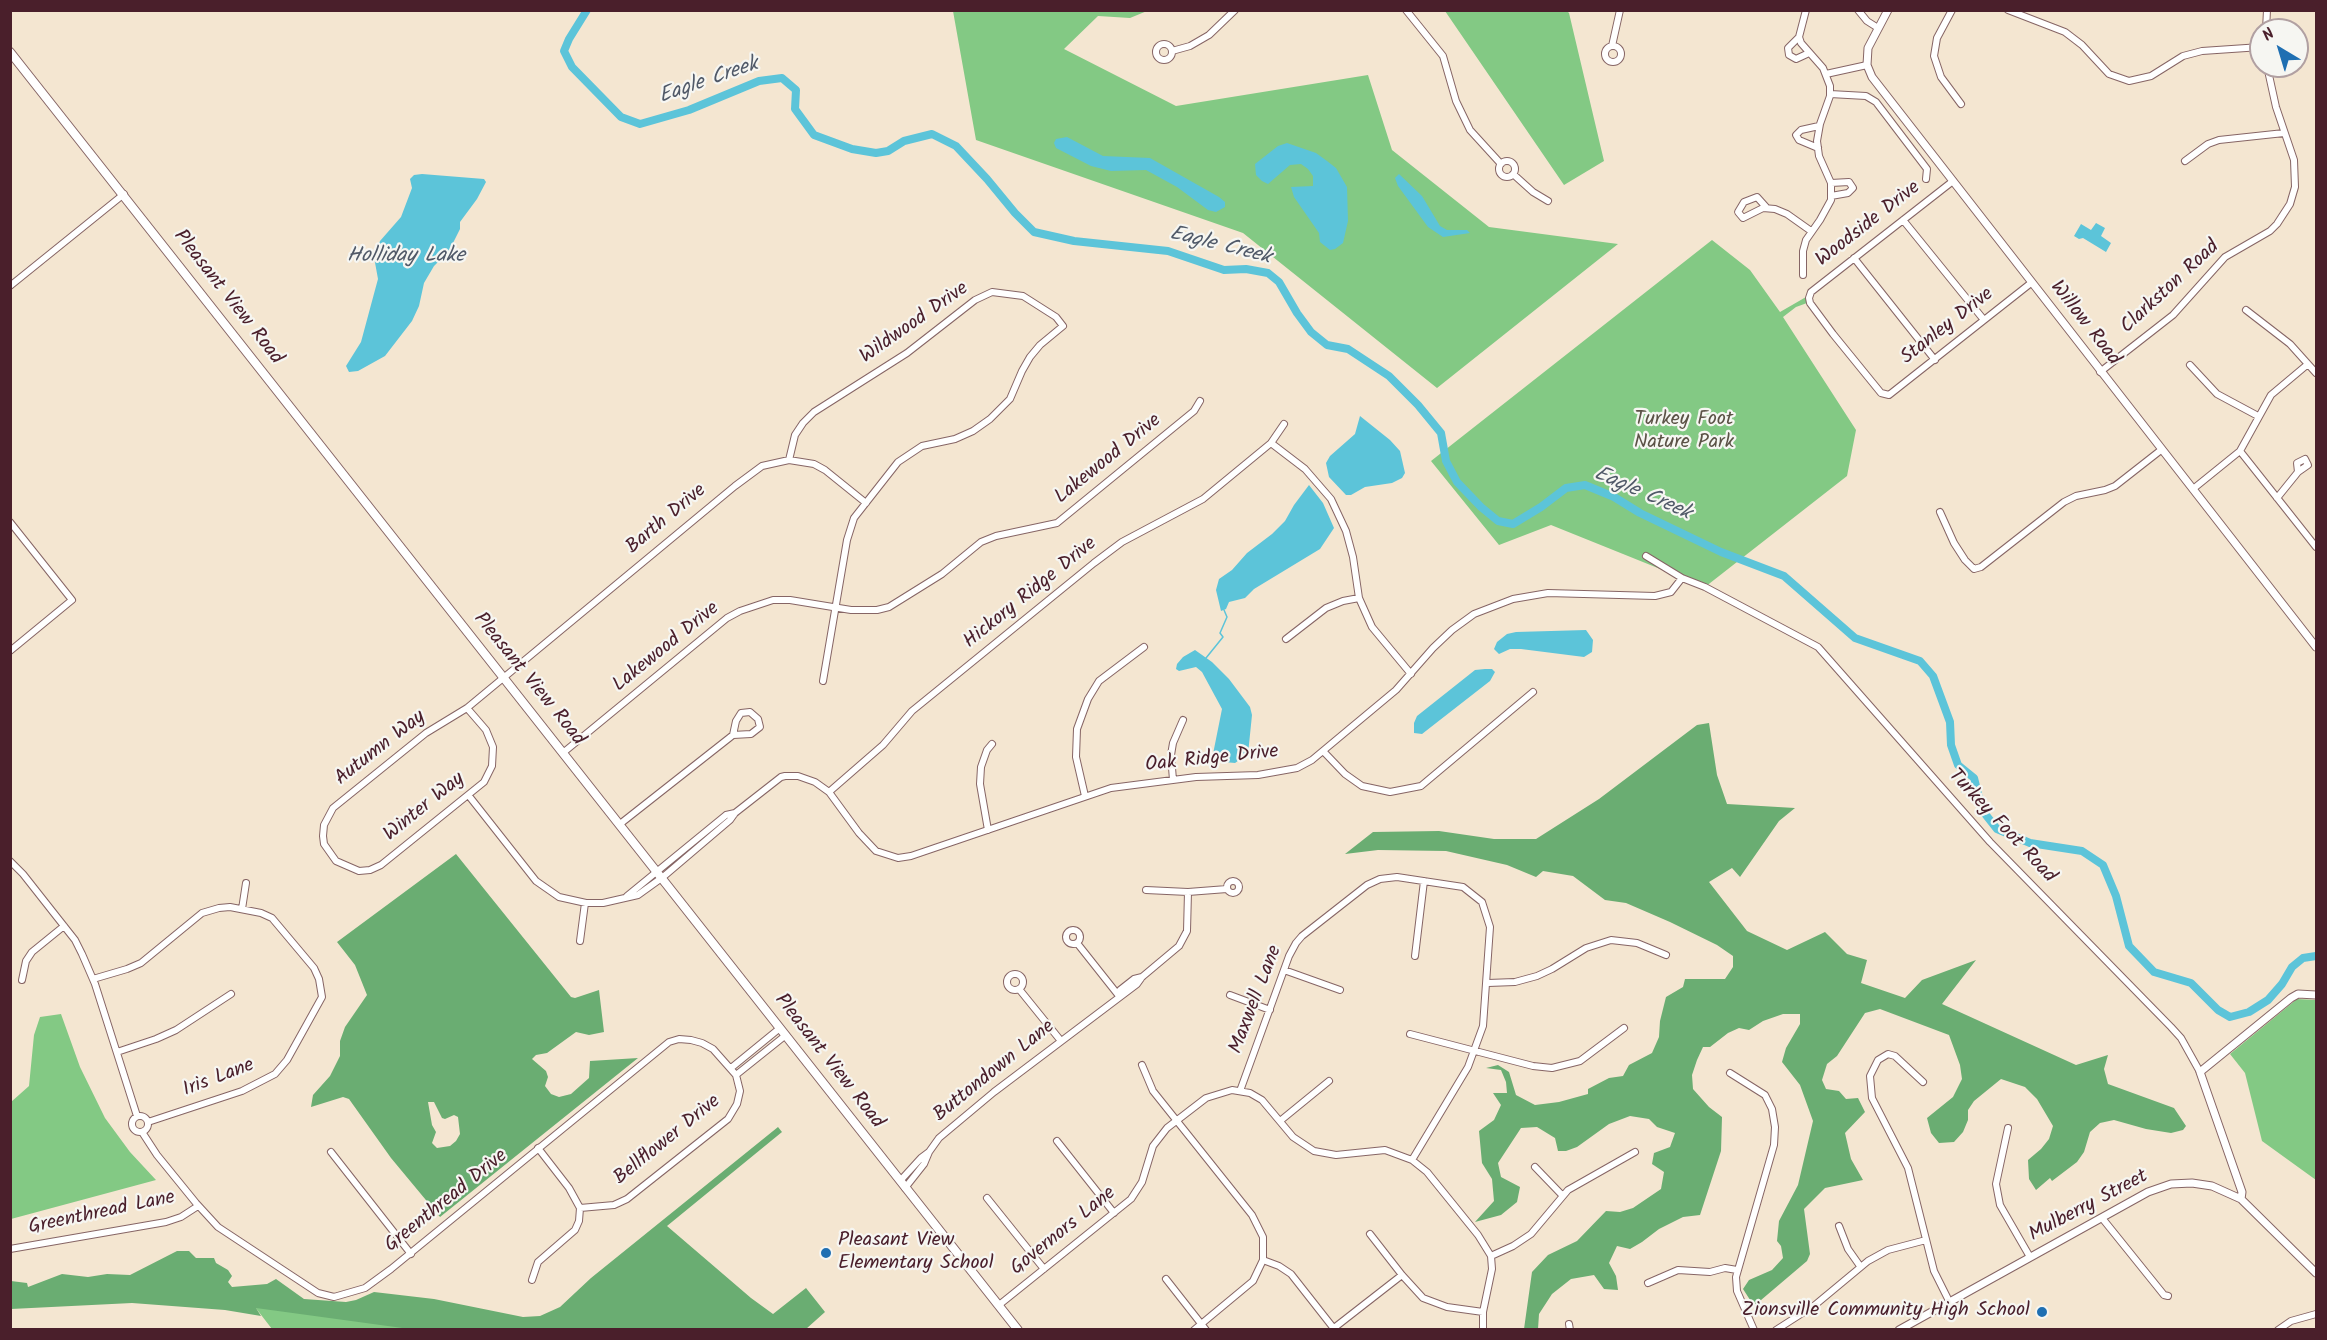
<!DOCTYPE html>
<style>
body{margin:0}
#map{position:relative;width:2327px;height:1340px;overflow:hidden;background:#f4e6d1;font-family:Kalam,sans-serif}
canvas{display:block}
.frame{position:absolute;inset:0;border:12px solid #4a1f2b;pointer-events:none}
.north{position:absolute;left:2249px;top:18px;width:60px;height:60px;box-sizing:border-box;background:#f6f6f2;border:2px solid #b1a0a2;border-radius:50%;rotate:322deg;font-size:16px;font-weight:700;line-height:24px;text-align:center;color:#4a1f2b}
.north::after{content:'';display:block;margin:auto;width:21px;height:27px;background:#1f6fb2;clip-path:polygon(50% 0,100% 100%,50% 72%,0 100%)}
</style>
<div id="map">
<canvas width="2327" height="1340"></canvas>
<div class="frame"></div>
<div class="north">N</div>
</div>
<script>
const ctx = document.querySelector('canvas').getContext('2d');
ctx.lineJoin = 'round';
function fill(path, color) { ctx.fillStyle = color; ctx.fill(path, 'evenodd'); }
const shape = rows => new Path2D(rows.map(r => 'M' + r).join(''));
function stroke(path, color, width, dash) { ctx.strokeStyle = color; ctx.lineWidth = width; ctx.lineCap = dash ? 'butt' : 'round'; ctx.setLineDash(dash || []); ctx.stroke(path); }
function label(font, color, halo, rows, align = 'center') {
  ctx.font = font + ' Kalam,sans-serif'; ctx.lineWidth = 4.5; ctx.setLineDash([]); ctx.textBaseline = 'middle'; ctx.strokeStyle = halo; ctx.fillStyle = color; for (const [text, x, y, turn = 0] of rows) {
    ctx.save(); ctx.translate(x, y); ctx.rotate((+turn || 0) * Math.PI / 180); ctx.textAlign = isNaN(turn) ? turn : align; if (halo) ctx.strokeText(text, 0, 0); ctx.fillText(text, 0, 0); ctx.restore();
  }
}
fill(shape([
 [953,11,1147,11,1130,18,1098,16,1064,49,1176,106,1368,75,1392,150,1489,227,1618,244,1437,388,1243,233,976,140],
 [1445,11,1567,11,1569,13,1604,161,1564,185],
 [1712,240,1750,270,1780,312,1806,297,1807,303,1796,307,1783,317,1856,430,1847,476,1705,587,1551,525,1499,545,1431,461],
 [2297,999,2316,1000,2316,1180,2262,1141,2245,1073,2230,1054],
 [61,1014,80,1067,105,1118,130,1152,156,1180,11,1219,11,1102,29,1086,34,1035,40,1017],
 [255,1307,417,1329,272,1329]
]), '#83c984');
fill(shape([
 [1709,723,1717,775,1727,804,1795,808,1779,821,1740,877,1732,868,1709,882,1747,931,1787,950,1825,932,1847,954,1867,960,1861,983,1905,998,1922,980,1976,960,1942,1004,2076,1065,2108,1055,2104,1069,2108,1084,2174,1108,2186,1126,2183,1130,2171,1133,2146,1129,2114,1120,2100,1123,2090,1132,2084,1152,2077,1162,2052,1181,2050,1178,2036,1190,2029,1179,2028,1160,2041,1149,2049,1139,2053,1126,2037,1099,2025,1087,2001,1079,1974,1101,1968,1110,1968,1120,1963,1132,1954,1142,1939,1143,1931,1133,1927,1118,1953,1097,1962,1079,1960,1065,1949,1035,1880,1009,1865,1013,1837,1056,1827,1064,1822,1080,1826,1089,1839,1091,1846,1099,1858,1098,1865,1112,1845,1133,1851,1159,1863,1180,1825,1188,1804,1209,1810,1254,1807,1261,1754,1306,1743,1289,1749,1280,1772,1270,1783,1258,1781,1246,1777,1241,1779,1221,1798,1185,1813,1121,1800,1085,1782,1062,1786,1048,1800,1024,1800,1014,1783,1014,1763,1021,1749,1030,1739,1028,1728,1033,1710,1047,1703,1047,1697,1060,1692,1075,1693,1089,1709,1107,1722,1117,1721,1151,1700,1215,1683,1217,1659,1229,1642,1242,1630,1249,1617,1246,1609,1263,1616,1276,1618,1290,1604,1289,1594,1275,1571,1279,1552,1294,1539,1314,1538,1329,1524,1329,1532,1272,1548,1255,1577,1241,1606,1211,1620,1212,1633,1208,1661,1189,1664,1172,1652,1164,1654,1153,1670,1147,1675,1133,1657,1127,1649,1119,1630,1116,1609,1124,1577,1147,1566,1151,1558,1151,1555,1138,1537,1127,1521,1128,1498,1163,1501,1177,1520,1187,1517,1202,1501,1215,1475,1222,1494,1201,1492,1179,1482,1163,1479,1131,1494,1120,1501,1105,1493,1093,1507,1093,1506,1082,1501,1070,1486,1068,1498,1065,1509,1072,1516,1095,1535,1105,1559,1102,1588,1094,1588,1089,1609,1078,1623,1076,1629,1065,1652,1053,1659,1037,1660,1021,1666,997,1683,987,1685,979,1725,979,1733,967,1733,956,1717,945,1670,922,1626,903,1605,900,1573,876,1543,871,1536,877,1507,865,1446,851,1378,850,1345,854,1373,832,1439,831,1494,839,1536,839,1599,799,1697,725],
 [456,854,571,997,575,998,599,990,604,1032,589,1035,576,1032,547,1053,536,1055,532,1059,546,1071,548,1077,545,1086,551,1094,559,1097,571,1094,589,1078,590,1061,638,1058,440,1217,391,1158,349,1099,343,1097,311,1107,313,1095,330,1076,340,1056,340,1041,345,1027,367,995,355,965,337,942],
 [428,1102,434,1102,442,1118,445,1119,454,1115,458,1117,460,1134,456,1141,450,1146,437,1148,432,1143,436,1132,432,1125],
 [778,1127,782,1132,667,1226,751,1298,773,1314,806,1288,825,1312,806,1329,417,1330,256,1308,261,1316,225,1310,132,1303,11,1309,11,1281,27,1283,28,1287,62,1274,88,1277,107,1274,130,1275,177,1251,189,1251,196,1258,214,1258,216,1263,228,1270,232,1276,228,1282,232,1287,267,1284,276,1279,304,1299,346,1302,356,1300,374,1292,434,1299,523,1317,540,1316,560,1307,591,1278]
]), '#6aad72');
fill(shape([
 [1067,137,1103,156,1150,158,1219,197,1225,202,1225,207,1216,212,1208,210,1177,187,1146,170,1111,171,1091,166,1056,148,1054,143,1056,139],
 [1287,143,1316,153,1327,161,1336,168,1347,187,1348,221,1343,243,1335,249,1330,250,1320,242,1319,233,1294,197,1291,187,1313,186,1313,176,1308,169,1301,164,1290,165,1268,184,1262,181,1256,175,1255,164,1278,146],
 [422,174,484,179,486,182,477,199,460,222,460,229,449,251,434,266,424,283,419,306,412,321,385,356,358,371,349,372,346,366,361,342,375,290,378,279,374,257,380,241,401,217,412,188,410,179,414,175],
 [1399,174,1422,196,1440,226,1447,230,1467,230,1470,233,1443,237,1428,227,1398,186,1395,178],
 [2096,223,2105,228,2101,236,2111,243,2106,252,2083,238,2079,239,2074,236,2081,224,2091,230],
 [1360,416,1390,440,1400,451,1405,473,1402,478,1392,483,1365,487,1351,495,1346,495,1329,477,1326,463,1330,456,1355,434],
 [1309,485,1323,503,1334,528,1320,549,1254,589,1245,598,1229,602,1226,609,1221,611,1216,590,1219,579,1232,570,1247,553,1272,534,1285,521,1294,505],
 [1586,630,1593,640,1592,652,1584,657,1521,649,1510,649,1499,654,1494,649,1497,642,1507,634,1516,632],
 [1195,650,1212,662,1229,679,1250,707,1252,715,1248,754,1235,763,1214,761,1212,759,1222,709,1202,672,1196,667,1179,671,1176,669,1177,664,1183,657],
 [1485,669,1492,669,1495,672,1490,681,1422,734,1414,733,1414,723,1417,716,1475,670]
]), '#5cc4d9');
stroke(shape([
 [1206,658,1223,637,1220,633,1227,617,1224,610]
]), '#5cc4d9', 1.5);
stroke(shape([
 [587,10,569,39,564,51,572,67,621,117,640,124,689,110,759,81,782,78,796,90,795,109,814,135,852,149,876,153,888,151,904,141,932,134,956,146,987,179,1015,213,1034,232,1074,241,1168,251,1224,270,1246,269,1268,273,1279,282,1297,313,1311,332,1327,345,1348,349,1389,376,1418,405,1441,433,1446,461,1457,482,1481,507,1498,521,1513,524,1541,507,1566,488,1585,485,1614,497,1640,513,1721,552,1784,576,1855,638,1920,661,1933,676,1950,722,1951,745,1958,765,1974,778,1982,810,1997,829,2030,843,2082,851,2103,865,2116,896,2129,946,2154,972,2191,983,2218,1010,2230,1017,2249,1012,2268,1000,2282,984,2292,967,2303,958,2316,956]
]), '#5cc4d9', 8);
const minor = shape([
 [1406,10,1443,56,1456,101,1470,130,1501,164],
 [1858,10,1867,21,1878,28],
 [1952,10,1937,38,1934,56,1941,77,1961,104],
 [2008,10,2065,32,2082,45,2109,74,2129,81,2151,76,2183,56,2202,51,2261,47],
 [2266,30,2267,10],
 [1799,37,1788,48,1789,55,1796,59,1809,53],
 '1156 52a8 8 0 1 1 16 0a8 8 0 1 1-16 0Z',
 [1612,46,1620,10],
 '1605 54a8 8 0 1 1 16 0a8 8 0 1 1-16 0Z',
 [1172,51,1190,46,1209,35,1235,10],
 [1826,74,1867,65],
 [1830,94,1866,96,1876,102,1927,169,1926,179],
 [1818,148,1799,140,1796,135,1801,130,1819,126],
 [2185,161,2208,144,2219,140,2284,133],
 '1499 169a8 8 0 1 1 16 0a8 8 0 1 1-16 0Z',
 [1513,174,1533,192,1548,201],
 [1953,181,1811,292,1809,298,1810,303,1833,334,1881,393,1889,395,2031,283],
 [1831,196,1848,193,1853,188,1849,182,1831,183],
 [1766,207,1757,197,1744,202,1738,212,1743,218,1763,208,1775,209,1787,214,1811,231],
 [1903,220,1984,320],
 [1854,258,1935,360],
 [1803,275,1803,251,1806,240,1820,220,1831,200,1831,183,1819,156,1817,141,1820,124,1830,96,1830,86,1823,68,1801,43,1799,37,1806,10],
 [10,286,124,194],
 [2246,310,2290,344,2316,373],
 [2190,365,2217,394,2258,416],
 [2100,372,2173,315,2225,257,2270,231,2277,224,2290,204,2295,187,2294,160,2276,107,2267,66],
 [1271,443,1305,469,1331,499,1346,531,1353,557,1359,598,1372,627,1411,674],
 [2240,451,2316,547],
 [789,460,795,435,803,423,814,412,907,353,975,300,992,292,1023,296,1056,317,1063,326,1040,345,1030,357,1022,371,1010,399,990,419,973,431,955,439,922,446,898,462,854,518,847,540,823,681],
 [2193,489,2240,451,2271,395,2308,364],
 [2277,498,2298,472,2308,465,2305,459,2297,463,2298,472],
 [1940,512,1954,543,1965,560,1974,569,1981,567,2064,502,2076,496,2105,490,2115,486,2161,450],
 [10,522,72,600,10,651],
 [1646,556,1682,578,1705,587,1818,647,1990,842,2171,1027,2181,1038,2200,1072],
 [1286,639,1326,608,1343,601,1359,598],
 [467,708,486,730,493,747,492,766,484,782,381,865,370,870,359,871,336,861,324,844,323,836,324,825,333,808,426,733,467,708,735,486,762,466,789,460,814,464,825,470,866,503],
 [1323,751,1345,774,1362,786,1390,792,1421,786,1533,692],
 [564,752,727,618,740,611,773,600,790,600,851,610,877,610,889,607,942,574,981,542,996,536,1057,523,1194,411,1200,401],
 [1173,780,1171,755,1173,743,1183,720],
 [829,792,883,745,912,711,1094,563,1122,542,1203,499,1271,443,1284,424],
 [469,796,536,881,559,897,586,903,603,903,638,895,663,877,730,820,735,813,781,777,785,776,798,776,815,782,829,792,859,833,876,851,898,858,911,856,1111,788,1196,777,1258,775,1297,768,1312,760,1396,690,1433,648,1452,630,1474,614,1513,599,1548,593,1655,596,1671,592,1682,578],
 [1085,796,1076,757,1077,729,1088,699,1099,681,1144,647],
 [620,824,733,735,751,734,760,727,758,719,750,712,741,713,736,721,733,735],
 [988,830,980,784,981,767,987,750,992,744],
 [10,861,23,874,75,940,82,954,95,984,137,1116],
 '1227 887a6 6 0 1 1 12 0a6 6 0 1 1-12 0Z',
 [1146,890,1188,892,1227,889],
 [627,896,726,815,735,813],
 [242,909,246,883],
 '1066 937a7 7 0 1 1 14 0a7 7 0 1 1-14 0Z',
 [580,941,585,903],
 [1077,943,1119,996],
 [1415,956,1424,881],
 [1284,970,1340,990],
 '1007 982a8 8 0 1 1 16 0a8 8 0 1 1-16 0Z',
 [93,979,127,969,141,963,202,913,219,908,230,907,261,913,272,918,314,968,319,979,322,997,287,1060,275,1074,242,1091,148,1122],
 [22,980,26,961,32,952,64,926],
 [1488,983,1515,982,1537,976,1552,969,1586,948,1611,940,1637,943,1666,955],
 [1019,989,1061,1041],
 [1119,995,1120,990,1134,979,1142,977],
 [1230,995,1270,1010],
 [1410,1034,1533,1066,1552,1068,1580,1061,1624,1028],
 [117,1052,156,1039,176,1030,231,994],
 [1142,1065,1153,1091,1252,1215,1263,1237,1263,1260,1253,1281,1194,1330],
 [731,1068,780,1028],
 [1730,1073,1765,1095,1772,1109,1775,1127,1774,1145,1736,1277,1737,1291,1754,1330],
 [736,1075,786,1035],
 [1923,1082,1895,1056,1888,1054,1878,1060,1870,1076,1872,1098,1908,1168,1934,1271,1949,1301],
 [1240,1091,1289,956,1296,943,1302,936,1367,885,1380,879,1397,877,1463,887,1482,902,1490,927,1483,1026,1468,1067,1412,1160],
 '132 1124a8 8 0 1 1 16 0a8 8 0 1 1-16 0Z',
 [1280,1121,1329,1081],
 [2008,1128,1996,1184,2000,1205,2030,1257],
 [142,1132,157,1155,196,1203,218,1227,318,1293,334,1297,365,1288,391,1269,669,1042,679,1039,691,1040,702,1043,713,1049,736,1075,740,1091,737,1104,728,1119,627,1199,614,1205,580,1208],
 [1057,1141,1114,1213],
 [331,1152,411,1254],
 [1535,1167,1561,1194],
 [900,1181,921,1158,929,1152,939,1138,994,1092,1137,984,1142,977,1179,946,1187,931,1188,892],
 [905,1188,924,1164,929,1152],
 [987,1198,1044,1269],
 [2102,1218,2164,1295,2168,1296],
 [1839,1226,1848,1249,1860,1266],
 [1370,1234,1402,1275,1423,1298,1447,1307,1483,1312],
 [10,1249,166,1222,181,1217,198,1206],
 [1491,1256,1513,1246,1531,1234,1568,1190,1635,1152],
 [1263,1260,1279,1266,1291,1274,1335,1330],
 [1166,1279,1206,1330],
 [532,1280,538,1262,575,1230,579,1221,580,1208,569,1188,538,1148],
 [1648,1283,1678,1270,1710,1272,1725,1268,1737,1270],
 [999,1305,1131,1199,1142,1182,1153,1146,1167,1128,1206,1098,1232,1090,1250,1093,1262,1100,1293,1137,1314,1151,1336,1155,1385,1150,1412,1160,1427,1172,1478,1235,1491,1256,1492,1269,1483,1312,1483,1330],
 [1569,1324,1570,1330],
 [1334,1328,1402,1275],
 [1776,1330,1815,1305,1868,1261,1888,1250,1926,1240],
 [2278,1330,2291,1321,2316,1314]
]);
const tertiary = shape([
 [1888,10,1868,48,1867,65,1872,77,2316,647],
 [2241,1199,2242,1192,2200,1072,2291,998,2298,994,2316,995],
 [1899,1330,2148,1192,2171,1184,2192,1183,2212,1186,2241,1199,2316,1273]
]);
const secondary = shape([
 [10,52,1018,1330]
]);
stroke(minor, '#866565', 8);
stroke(tertiary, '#866565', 9);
stroke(secondary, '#866565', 10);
stroke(minor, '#fff', 6);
stroke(tertiary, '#fff', 7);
stroke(secondary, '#fff', 8);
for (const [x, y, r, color] of [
 [826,1253,6,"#1f6fb2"],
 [2042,1312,6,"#1f6fb2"]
]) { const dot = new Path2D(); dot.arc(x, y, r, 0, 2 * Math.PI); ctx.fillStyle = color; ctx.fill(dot); stroke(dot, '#f6f6f2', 2); }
label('20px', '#4a1f2b', '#f6f6f2', [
 ["Woodside Drive",1869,225,-38],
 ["Clarkston Road",2171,288,-43],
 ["Pleasant View Road",227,298,52],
 ["Wildwood Drive",915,324,-35],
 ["Willow Road",2084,324,52],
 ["Stanley Drive",1948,327,-38],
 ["Lakewood Drive",1109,460,-39],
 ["Barth Drive",667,520,-40],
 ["Hickory Ridge Drive",1031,594,-39],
 ["Lakewood Drive",667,648,-39],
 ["Pleasant View Road",528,680,51],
 ["Autumn Way",381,749,-38],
 ["Oak Ridge Drive",1212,760,-6],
 ["Winter Way",425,808,-39],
 ["Turkey Foot Road",2001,827,47],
 ["Maxwell Lane",1257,1000,-69],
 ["Pleasant View Road",828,1062,52],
 ["Buttondown Lane",995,1072,-39],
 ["Iris Lane",219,1079,-21],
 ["Bellflower Drive",668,1141,-39],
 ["Greenthread Drive",447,1202,-39],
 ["Mulberry Street",2089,1207,-28],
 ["Greenthread Lane",102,1214,-12],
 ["Governors Lane",1064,1232,-39]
]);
label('20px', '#5b5246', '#f6f6f2', [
 ["Turkey Foot",1684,421],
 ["Nature Park",1684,444]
]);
label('20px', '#4a1f2b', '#f6f6f2', [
 ["Pleasant View",838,1242],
 ["Elementary School",838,1265],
 ["Zionsville Community High School",2030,1312,"right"]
], 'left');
label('italic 21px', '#505968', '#f6f6f2', [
 ["Eagle Creek",709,82,-19],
 ["Eagle Creek",1220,247,14],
 ["Holliday Lake",406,257],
 ["Eagle Creek",1642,495,24]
]);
</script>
